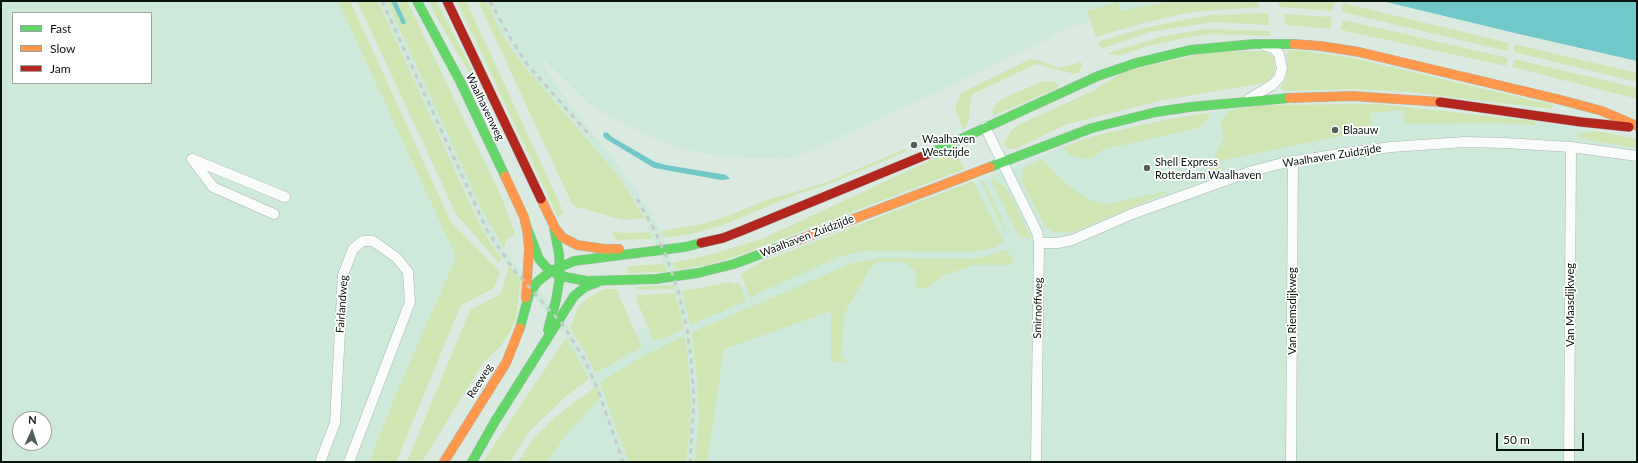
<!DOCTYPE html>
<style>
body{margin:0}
#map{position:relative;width:1638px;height:463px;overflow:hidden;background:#daeae1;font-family:Lato,sans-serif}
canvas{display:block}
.frame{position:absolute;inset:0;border:2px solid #09140e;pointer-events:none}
.legend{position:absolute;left:12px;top:12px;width:140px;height:72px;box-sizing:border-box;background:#fff;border:1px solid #9da19f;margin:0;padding:5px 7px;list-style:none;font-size:12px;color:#09140e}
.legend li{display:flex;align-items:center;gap:8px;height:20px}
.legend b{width:20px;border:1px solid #9da19f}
.north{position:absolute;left:12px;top:411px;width:40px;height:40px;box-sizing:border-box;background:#fff;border:1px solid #9da19f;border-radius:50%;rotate:3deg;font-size:11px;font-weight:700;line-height:16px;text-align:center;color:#09140e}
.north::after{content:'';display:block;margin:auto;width:14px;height:18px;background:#525f58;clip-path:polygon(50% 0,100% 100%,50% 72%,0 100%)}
.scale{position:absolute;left:1496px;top:433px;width:88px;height:18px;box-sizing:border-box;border:2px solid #09140e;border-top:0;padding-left:5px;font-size:12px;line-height:14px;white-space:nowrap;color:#09140e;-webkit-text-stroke:3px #fff;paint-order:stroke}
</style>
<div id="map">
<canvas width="1638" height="463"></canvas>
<div class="frame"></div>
<ul class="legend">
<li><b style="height:5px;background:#63d668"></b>Fast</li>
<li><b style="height:5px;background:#ff974d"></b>Slow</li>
<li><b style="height:5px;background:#b3261e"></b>Jam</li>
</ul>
<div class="north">N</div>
<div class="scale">50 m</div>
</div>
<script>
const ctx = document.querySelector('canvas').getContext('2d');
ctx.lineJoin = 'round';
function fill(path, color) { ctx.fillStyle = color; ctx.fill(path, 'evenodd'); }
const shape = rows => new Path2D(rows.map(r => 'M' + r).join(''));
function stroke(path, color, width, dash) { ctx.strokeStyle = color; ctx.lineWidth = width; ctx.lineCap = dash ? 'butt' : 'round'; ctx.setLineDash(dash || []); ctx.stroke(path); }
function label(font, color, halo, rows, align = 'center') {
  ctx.font = font + ' Lato,sans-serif'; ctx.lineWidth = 3.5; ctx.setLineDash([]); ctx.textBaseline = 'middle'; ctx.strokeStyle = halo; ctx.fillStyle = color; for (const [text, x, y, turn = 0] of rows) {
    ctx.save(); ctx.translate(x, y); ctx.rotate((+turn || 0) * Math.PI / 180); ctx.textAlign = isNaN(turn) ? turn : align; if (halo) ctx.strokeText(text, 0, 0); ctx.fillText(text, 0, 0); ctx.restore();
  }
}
fill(shape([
 [1,1,338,1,456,257,397,392,369,462,1,462],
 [13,13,151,13,151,83,13,83],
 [20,419,44,419,44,443,20,443],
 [378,1,387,1,491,227,515,264,541,291,565,321,587,355,596,375,605,346,680,313,674,289,644,218,620,178,525,67,502,34,486,1,1163,1,1163,3,1070,27,1041,43,797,157,779,159,721,156,682,149,659,141,603,113,587,103,544,60,543,63,558,88,578,115,615,160,650,211,664,238,687,310,924,210,983,180,1087,138,1170,119,1244,108,1300,105,1377,104,1535,121,1637,139,1637,462,542,462,588,406,593,389,589,379,566,338,521,279,502,259,484,231]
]), '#cde9da');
fill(shape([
 [338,1,350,1,451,222,500,272,494,288,461,305,396,462,369,462,397,392,456,257],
 [357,1,378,1,478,221,490,242,502,259,499,263,456,214],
 [387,1,391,1,404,25,406,22,396,1,407,1,502,198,515,234,506,240,504,248,483,212],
 [429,1,436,1,477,79,474,81,437,18],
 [457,1,466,1,564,213,558,217],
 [478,1,486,1,502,34,510,47,525,67,620,178,644,218,623,220,577,207,572,204],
 [1163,1,1255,1,1261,7,1191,12,1143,23,1096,37,1087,11,1118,2,1120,11,1163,3],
 [1277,1,1335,1,1332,11,1280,7],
 [1343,3,1509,43,1507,51,1342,12],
 [1266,13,1268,15,1269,25,1213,22,1150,32,1101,49,1098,42,1141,29,1173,22,1210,15],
 [1284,14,1331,17,1331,28,1330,29,1288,25,1286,24],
 [1343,20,1508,58,1506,66,1341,30],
 [1204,29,1269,31,1270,36,1213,34,1189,37,1148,46,1121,55,1112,55,1108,53,1160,37],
 [1514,44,1637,73,1637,82,1514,52,1513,50],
 [1292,50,1348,57,1553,105,1552,109,1409,92,1357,89,1285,91,1280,88,1287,76,1287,55,1288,51],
 [1264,51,1272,56,1274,59,1275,68,1274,74,1270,80,1264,83,1163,100,1067,124,1015,149,1010,149,1005,146,1004,143,1011,131,1018,125,1093,91,1123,72,1209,52],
 [1030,59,1038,60,1059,68,1081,62,1082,64,1079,72,1074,74,1036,64,975,93,971,97,969,119,964,130,963,129,955,109,961,93],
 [1514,59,1637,88,1637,99,1512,67],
 [1044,81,1056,82,1059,87,993,116,992,110,996,104,1006,97],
 [1377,104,1535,121,1536,125,1491,123,1406,124,1403,110,1371,113,1370,130,1219,161,1222,172,1204,178,1224,137,1221,125,1222,120,1230,110,1265,105],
 [1210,113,1207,120,1197,128,1102,150,1092,158,1084,159,1072,156,1067,153,1063,147,1087,138,1127,128,1170,119],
 [1596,131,1637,139,1637,148,1578,138,1578,134],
 [905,149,907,151,832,183,795,195,723,225,692,234,664,238,661,231,701,224,725,217,766,200,822,184],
 [955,149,964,169,740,255,707,265,675,270,672,263,713,254,764,238],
 [1042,159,1056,175,1076,191,1088,199,1099,203,1109,204,1175,189,1076,231,1072,232,1054,232,1045,226,1022,182,1022,175,1025,167],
 [992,179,1004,186,1008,191,1031,237,1030,239,1019,236,991,180],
 [983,180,1001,217,1006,235,981,181],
 [973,181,1003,240,1002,243,993,248,971,252,864,251,841,256,750,297,741,274,759,263],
 [612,231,622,233,650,232,653,239,616,240],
 [1006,250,1008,251,1013,263,1012,265,973,265,943,276,926,288,918,289,916,288,915,271,906,262,880,262,876,263,871,267,844,314,842,357,845,358,845,362,831,362,831,311,724,349,707,462,695,462,699,415,697,378,692,335,693,332,852,263,882,258,977,259],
 [664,264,668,272,628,273,627,266],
 [509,266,521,279,516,317,511,330,500,347,483,363,422,462,407,462,470,310,501,294],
 [731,282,733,284,739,283,746,301,690,325,682,291],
 [673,285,674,289,638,290,635,287],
 [604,289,616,289,642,347,595,373,587,355,570,328,578,308,583,302,593,295],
 [675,293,684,329,656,341,654,341,636,299,638,295],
 [682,337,685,338,687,350,691,405,690,425,686,462,629,462,600,383,641,357],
 [566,338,589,379,565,397,529,432,510,462,483,462],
 [597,386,601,397,566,435,547,462,518,462,533,439,555,417]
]), '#cfe6b3');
fill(shape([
 [391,1,396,1,406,22,405,24,402,24],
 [1382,1,1637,1,1637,61,1519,34],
 [604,132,608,133,612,137,655,162,666,165,721,174,726,175,730,179,721,180,654,168,606,139,603,136]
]), '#71c8c8');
const street = shape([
 [1249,99,1272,85,1279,78,1282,69,1279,54,1273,48,1266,46],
 [985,127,1037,232,1039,243,1036,462],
 [192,159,213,187,274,214],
 [192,159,285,197],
 [1039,243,1058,243,1072,240,1132,214,1252,171,1279,164,1339,154,1391,147,1465,142,1505,143,1571,147,1637,156],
 [320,462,335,423,343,275,353,249,363,241,373,241,397,258,408,272,410,302,349,462],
 [1291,462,1293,161],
 [1569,462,1571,147]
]);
const fast = shape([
 [417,1,461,83,505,176],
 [928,154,1098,76,1136,63,1190,50,1254,44,1294,44],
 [990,167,1092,128,1156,112,1190,107,1289,98],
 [526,225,539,259,547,268,560,276,587,281,656,279,698,273,734,264,793,242],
 [520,328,529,295,537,282,551,271,574,261,685,247,701,243],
 [548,330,556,300,560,276,559,254,554,228],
 [472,462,494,423,574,296,585,287,598,282]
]);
const slow = shape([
 [1294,44,1321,46,1359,52,1561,100,1602,111,1637,126],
 [1289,98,1352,96,1440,102],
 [505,176,524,217,527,230,529,249,526,298],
 [541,199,555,228,562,237,577,245,604,249,619,249],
 [793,242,990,167],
 [444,462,506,363,520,328]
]);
const jam = shape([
 [447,1,541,199],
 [1440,102,1581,122,1629,127],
 [701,243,723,238,741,231,928,154]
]);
stroke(street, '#abb7b0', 11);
stroke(fast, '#abb7b0', 10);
stroke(slow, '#abb7b0', 10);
stroke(jam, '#abb7b0', 10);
stroke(street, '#f9fcfa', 10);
stroke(fast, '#63d668', 9);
stroke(slow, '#ff974d', 9);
stroke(jam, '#b3261e', 9);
stroke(shape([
 [382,1,487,230,514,270,563,325,585,360,599,393,623,462],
 [490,1,509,36,527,64,591,137],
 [637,199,653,227,666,256,678,290,687,329,691,359,694,399,690,462]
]), '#c6cbc8', 3, [5, 5]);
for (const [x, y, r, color] of [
 [1335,130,4,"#525f58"],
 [914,145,4,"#525f58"],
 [1147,168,4,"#525f58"]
]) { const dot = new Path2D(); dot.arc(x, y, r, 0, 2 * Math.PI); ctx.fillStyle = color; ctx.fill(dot); stroke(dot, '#fff', 1.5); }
label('11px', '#09140e', '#fff', [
 ["Waalhavenweg",485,107,64],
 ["Waalhaven Zuidzijde",1332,156,-9],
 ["Waalhaven Zuidzijde",807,236,-21],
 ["Fairlandweg",342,304,-86],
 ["Van Maasdijkweg",1570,305,-90],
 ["Smirnoffweg",1038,308,-89],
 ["Van Riemsdijkweg",1292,311,-90],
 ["Reeweg",480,381,-58]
]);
label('11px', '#09140e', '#fff', [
 ["Blaauw",1343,130],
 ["Waalhaven",922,139],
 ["Westzijde",922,152],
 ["Shell Express",1155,162],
 ["Rotterdam Waalhaven",1155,175]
], 'left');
</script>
